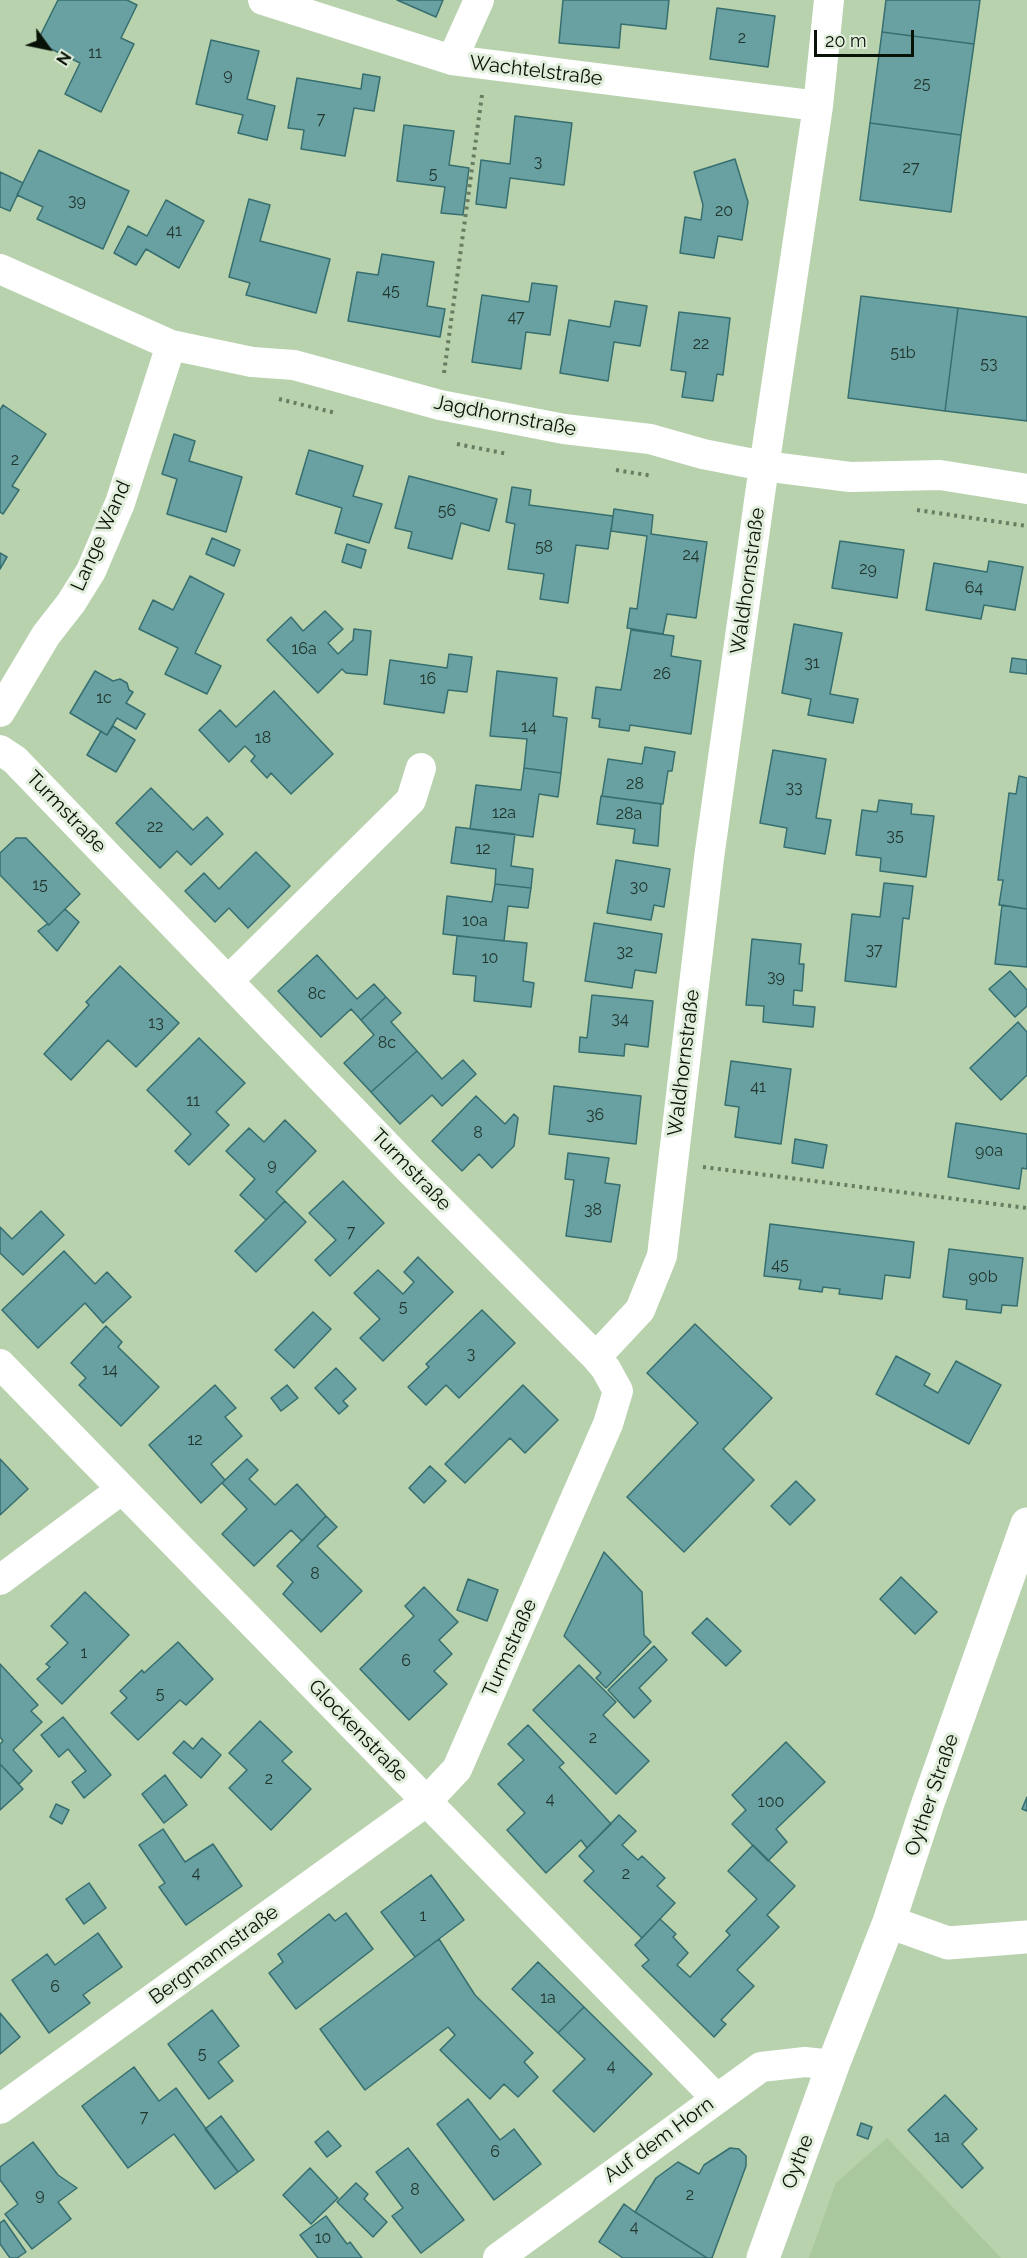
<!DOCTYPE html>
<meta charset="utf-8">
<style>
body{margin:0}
#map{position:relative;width:1027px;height:2258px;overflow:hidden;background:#b7d2ad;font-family:Raleway,sans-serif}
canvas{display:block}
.north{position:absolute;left:18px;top:18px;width:60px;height:60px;-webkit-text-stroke:4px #e0eedb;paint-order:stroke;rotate:123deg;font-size:16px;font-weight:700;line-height:24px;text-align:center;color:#091206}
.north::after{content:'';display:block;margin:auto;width:21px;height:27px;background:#091206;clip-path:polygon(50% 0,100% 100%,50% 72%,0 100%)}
.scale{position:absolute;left:814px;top:30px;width:100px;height:27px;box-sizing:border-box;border:3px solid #091206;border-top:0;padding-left:8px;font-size:18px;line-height:21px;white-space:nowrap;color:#091206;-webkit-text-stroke:4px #e0eedb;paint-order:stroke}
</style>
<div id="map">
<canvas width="1027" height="2258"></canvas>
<div class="north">N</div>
<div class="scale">20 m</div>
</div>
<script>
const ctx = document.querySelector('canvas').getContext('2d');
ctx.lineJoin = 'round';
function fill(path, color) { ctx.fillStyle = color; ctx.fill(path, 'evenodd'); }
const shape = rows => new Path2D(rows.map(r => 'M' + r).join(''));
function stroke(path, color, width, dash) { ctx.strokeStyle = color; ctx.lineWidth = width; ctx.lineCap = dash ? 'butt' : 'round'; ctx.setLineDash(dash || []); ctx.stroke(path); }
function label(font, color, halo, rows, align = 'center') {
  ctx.font = font + ' Raleway,sans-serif'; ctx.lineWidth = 6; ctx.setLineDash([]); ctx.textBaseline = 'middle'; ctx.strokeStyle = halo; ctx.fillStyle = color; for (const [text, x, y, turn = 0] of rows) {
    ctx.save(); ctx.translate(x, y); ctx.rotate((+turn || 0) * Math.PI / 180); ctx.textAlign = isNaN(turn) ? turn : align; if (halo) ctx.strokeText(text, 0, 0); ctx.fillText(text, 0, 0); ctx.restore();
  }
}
fill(shape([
 [887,2138,1001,2258,809,2258,836,2183]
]), '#a9c89d');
const building = shape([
 [58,0,127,0,137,5,121,38,134,44,101,112,65,94,80,63,37,42,58,0],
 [397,0,443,0,436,17,397,0],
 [563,0,669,0,666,29,621,24,619,48,559,43,563,0],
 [886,0,980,0,974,44,882,32,886,0],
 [717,8,775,16,768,67,710,59,717,8],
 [882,32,974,44,961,135,870,123,882,32],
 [211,40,259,51,247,99,275,106,267,140,238,133,243,115,196,104,211,40],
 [363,74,380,77,374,111,354,108,345,156,301,149,304,130,288,128,297,78,361,89,363,74],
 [515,116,572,123,564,185,510,178,506,208,476,204,481,160,510,164,515,116],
 [870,123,961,135,951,212,860,200,870,123],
 [404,125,454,131,449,165,469,168,463,215,441,213,445,187,397,181,404,125],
 [39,150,129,191,103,249,37,219,43,207,17,195,39,150],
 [735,159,748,202,742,240,718,236,714,258,680,253,685,217,701,220,703,205,694,172,735,159],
 [0,172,23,183,10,211,0,207,0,172],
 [249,199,270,205,260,241,330,259,316,313,246,295,250,283,229,277,249,199],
 [166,200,204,221,179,268,146,249,136,265,114,253,128,226,147,236,166,200],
 [382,254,434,262,427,306,445,309,440,337,348,321,357,272,378,275,382,254],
 [532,283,557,286,550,335,526,332,521,369,472,362,482,295,529,302,532,283],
 [861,296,958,308,945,411,848,398,861,296],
 [615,301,647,306,640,346,614,342,608,381,560,373,569,320,610,327,615,301],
 [958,308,1027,317,1027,421,945,411,958,308],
 [679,312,730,318,723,375,717,374,713,401,682,397,686,372,671,370,679,312],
 [3,405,46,434,12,486,19,490,3,514,0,512,0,410,3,405],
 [174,434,195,441,189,461,242,477,226,532,167,514,177,479,162,474,174,434],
 [309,450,363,466,353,496,382,504,369,543,335,533,342,508,296,494,309,450],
 [409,476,497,499,489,531,461,523,452,559,408,548,412,532,395,528,409,476],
 [512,487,531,490,529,505,613,516,608,549,576,545,568,603,540,599,544,574,508,569,515,524,506,522,512,487],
 [614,509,653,515,651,534,707,542,696,618,667,614,663,634,627,628,630,608,637,609,647,536,611,531,614,509],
 [212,538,240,550,234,566,206,554,212,538],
 [840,541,904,550,897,598,832,588,840,541],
 [347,544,366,550,361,568,342,562,347,544],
 [0,553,7,557,0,569,0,553],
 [989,561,1023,567,1015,610,984,605,981,619,926,610,934,563,987,572,989,561],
 [190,576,224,594,195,653,221,666,207,694,165,674,178,648,139,629,153,600,173,610,190,576],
 [325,611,343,629,328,643,338,654,353,640,354,629,371,631,367,675,346,673,342,669,318,693,267,640,291,617,303,631,325,611],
 [794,624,842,633,830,694,858,699,853,723,808,715,811,699,782,693,794,624],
 [631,630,674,636,671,656,701,661,691,734,630,725,629,731,599,727,600,719,592,718,596,687,621,690,631,630],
 [449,654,472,657,467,692,448,690,444,713,384,704,390,660,447,668,449,654],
 [1012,658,1027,660,1027,674,1010,672,1012,658],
 [95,671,113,681,120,679,127,683,129,690,133,692,126,703,145,714,136,729,117,718,107,735,70,713,95,671],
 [497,671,557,678,553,716,567,718,561,773,524,768,527,739,490,736,497,671],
 [274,691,333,754,291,794,271,773,267,778,251,761,255,756,245,746,229,762,199,730,220,710,236,727,274,691],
 [113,726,135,740,116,772,87,755,101,731,107,735,113,726],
 [645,747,675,752,672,771,668,771,663,804,602,796,608,759,642,764,645,747],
 [773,750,826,759,816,818,831,820,825,854,784,847,787,828,760,823,773,750],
 [524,768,561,773,558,797,539,794,533,837,470,829,476,785,521,790,524,768],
 [1019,776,1027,778,1027,909,999,905,1003,880,998,880,1009,793,1016,794,1019,776],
 [151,788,193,830,207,817,223,834,191,865,177,851,160,868,116,823,151,788],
 [601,796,661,804,658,846,633,843,635,829,597,824,601,796],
 [879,800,912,804,911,814,934,816,926,877,880,871,881,858,856,855,862,810,877,812,879,800],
 [456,827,515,834,511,866,533,869,531,888,495,884,496,869,451,863,456,827],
 [16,838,26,838,80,894,49,925,0,875,0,853,16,838],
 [256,852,290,886,248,928,229,908,215,922,185,891,204,873,219,889,256,852],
 [616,860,670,869,664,907,654,905,651,920,607,913,616,860],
 [884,883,913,886,909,919,903,918,896,987,845,981,852,914,880,917,884,883],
 [495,884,531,888,528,908,508,906,504,941,443,934,447,896,492,902,495,884],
 [1002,905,1027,909,1027,967,995,964,1002,905],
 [65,909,79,922,57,951,38,931,47,924,49,925,65,909],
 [594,923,662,934,656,973,635,970,632,988,585,981,594,923],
 [457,936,527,943,523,981,534,983,531,1007,474,1001,476,976,453,974,457,936],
 [752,939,801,944,799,964,804,964,802,991,794,990,793,1005,815,1007,813,1027,763,1022,764,1006,746,1005,752,939],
 [317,955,357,999,374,984,386,997,361,1020,351,1009,321,1037,278,991,317,955],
 [120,966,179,1023,136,1067,108,1040,71,1080,44,1054,89,1005,86,1002,120,966],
 [1010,971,1027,990,1027,1006,1015,1017,989,989,1010,971],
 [592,995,653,1001,648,1047,625,1044,624,1056,579,1052,580,1037,587,1038,592,995],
 [386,997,401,1013,391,1022,417,1051,371,1092,344,1063,374,1035,361,1020,386,997],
 [1018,1022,1027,1032,1027,1075,1001,1100,970,1068,1018,1022],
 [199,1038,245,1083,216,1112,229,1125,189,1165,175,1151,191,1134,147,1090,199,1038],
 [417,1051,442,1079,463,1060,476,1074,442,1106,432,1095,400,1124,371,1092,417,1051],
 [731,1061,791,1069,781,1144,735,1137,739,1107,725,1105,731,1061],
 [554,1086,641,1096,636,1144,549,1134,554,1086],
 [476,1096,505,1124,514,1114,518,1118,514,1146,492,1168,479,1154,462,1171,432,1141,476,1096],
 [285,1120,316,1151,276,1192,285,1201,266,1220,240,1195,255,1179,226,1151,249,1128,264,1142,285,1120],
 [956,1123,1027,1134,1027,1169,1022,1168,1019,1189,948,1177,956,1123],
 [795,1139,827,1145,823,1168,792,1163,795,1139],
 [568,1153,609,1158,605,1183,620,1185,611,1242,566,1236,574,1180,565,1179,568,1153],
 [343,1181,384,1223,330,1276,315,1260,336,1240,309,1213,343,1181],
 [285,1201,306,1222,256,1272,235,1251,285,1201],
 [41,1211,64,1235,23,1275,0,1253,0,1227,12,1239,41,1211],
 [770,1224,914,1242,910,1278,885,1275,882,1299,839,1294,840,1289,823,1287,822,1292,799,1289,801,1280,764,1276,770,1224],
 [949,1249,1023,1258,1017,1306,1002,1305,1001,1313,966,1309,967,1300,943,1297,949,1249],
 [64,1251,95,1284,107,1272,131,1297,103,1323,85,1303,38,1348,2,1310,64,1251],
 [418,1257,453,1292,383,1361,360,1338,380,1319,354,1293,378,1270,403,1294,414,1282,404,1272,418,1257],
 [482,1310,515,1343,459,1398,446,1385,426,1405,408,1387,429,1367,426,1364,482,1310],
 [313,1312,331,1329,294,1368,275,1350,313,1312],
 [695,1324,772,1398,723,1449,754,1480,684,1552,627,1497,698,1423,647,1373,695,1324],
 [106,1326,122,1342,118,1347,159,1387,121,1426,79,1385,86,1378,71,1363,106,1326],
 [896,1356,930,1374,924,1385,938,1393,956,1361,1001,1385,969,1444,876,1394,896,1356],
 [336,1368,356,1389,343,1401,348,1406,339,1414,315,1388,336,1368],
 [215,1385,236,1408,225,1417,242,1436,211,1464,225,1480,201,1503,149,1445,215,1385],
 [287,1385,298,1398,281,1411,271,1398,287,1385],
 [523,1385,558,1420,525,1453,510,1438,465,1483,445,1464,523,1385],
 [0,1459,28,1489,0,1515,0,1459],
 [247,1459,258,1470,249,1479,275,1505,297,1484,326,1516,302,1541,291,1530,254,1566,222,1534,247,1509,222,1483,247,1459],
 [430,1466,446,1481,424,1503,409,1488,430,1466],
 [796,1481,815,1500,790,1525,771,1506,796,1481],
 [326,1516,337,1527,317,1546,362,1591,321,1632,283,1594,293,1582,277,1566,326,1516],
 [604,1552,642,1592,644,1635,651,1642,606,1688,596,1678,601,1673,564,1636,604,1552],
 [901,1577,937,1612,915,1634,880,1599,901,1577],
 [468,1579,498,1590,487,1621,457,1610,468,1579],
 [424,1587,458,1622,439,1640,452,1654,434,1671,447,1684,409,1720,360,1669,414,1616,405,1606,424,1587],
 [85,1592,129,1635,62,1704,37,1679,50,1667,46,1664,68,1643,51,1626,85,1592],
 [707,1618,741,1651,726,1666,692,1633,707,1618],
 [178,1642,213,1679,186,1705,180,1700,138,1740,111,1713,127,1698,120,1691,142,1670,144,1673,178,1642],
 [654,1646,667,1660,639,1688,651,1701,634,1718,608,1690,654,1646],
 [0,1664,38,1705,31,1711,42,1722,13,1750,32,1771,19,1784,0,1764,0,1744,3,1741,0,1737,0,1664],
 [579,1665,616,1702,603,1715,649,1761,616,1794,533,1710,579,1665],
 [63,1717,111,1775,84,1798,72,1782,86,1771,68,1749,59,1757,41,1735,63,1717],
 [260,1721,292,1752,282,1761,311,1789,271,1830,229,1788,247,1770,229,1753,260,1721],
 [528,1725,564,1763,559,1767,611,1824,587,1848,581,1840,546,1873,507,1830,525,1813,498,1784,524,1760,508,1744,528,1725],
 [202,1738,221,1755,201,1778,173,1753,184,1741,193,1749,202,1738],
 [786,1742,825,1782,776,1829,787,1842,768,1861,732,1824,746,1810,732,1795,786,1742],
 [0,1764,23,1789,0,1810,0,1764],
 [165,1775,187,1805,164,1823,142,1794,165,1775],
 [1027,1797,1027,1811,1022,1809,1027,1797],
 [56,1804,69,1810,62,1824,50,1817,56,1804],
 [619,1815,636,1831,622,1845,638,1860,642,1856,665,1878,657,1886,675,1903,642,1938,584,1881,594,1871,579,1856,619,1815],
 [163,1829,185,1862,213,1844,242,1886,186,1925,159,1887,165,1883,139,1845,163,1829],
 [753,1845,795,1886,767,1915,779,1927,737,1970,754,1986,721,2020,726,2024,714,2037,642,1966,649,1960,635,1945,660,1919,676,1934,673,1937,688,1953,677,1965,690,1977,730,1935,726,1931,757,1899,728,1871,753,1845],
 [431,1875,464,1920,415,1957,381,1912,431,1875],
 [89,1883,106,1908,84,1924,66,1899,89,1883],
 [346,1913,373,1949,296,2009,269,1973,283,1962,278,1954,329,1914,335,1921,346,1913],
 [98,1933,122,1967,83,1995,90,2003,49,2033,12,1980,47,1954,55,1965,98,1933],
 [439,1939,475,1995,533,2053,524,2062,538,2077,518,2097,504,2084,490,2099,440,2050,455,2035,448,2027,365,2090,320,2029,439,1939],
 [538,1962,584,2007,558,2033,512,1989,538,1962],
 [584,2007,652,2074,594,2132,553,2091,585,2059,558,2033,584,2007],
 [212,2010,239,2046,218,2062,233,2081,209,2099,168,2044,212,2010],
 [0,2013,20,2037,0,2054,0,2013],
 [134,2067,159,2101,176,2088,238,2172,215,2189,174,2134,128,2168,82,2106,134,2067],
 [945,2095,977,2129,962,2144,983,2168,962,2188,908,2130,945,2095],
 [468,2099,500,2140,514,2129,541,2164,494,2200,437,2124,468,2099],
 [221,2116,254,2160,238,2172,205,2129,221,2116],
 [861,2123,872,2127,868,2139,857,2135,861,2123],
 [328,2131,341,2146,327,2157,315,2142,328,2131],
 [33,2142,58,2175,77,2188,58,2202,71,2219,32,2249,5,2214,18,2204,0,2180,0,2167,33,2142],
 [408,2148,464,2220,421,2253,392,2216,403,2208,376,2172,408,2148],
 [730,2148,739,2149,746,2156,746,2166,712,2258,707,2258,635,2212,656,2178,678,2162,699,2174,704,2165,730,2148],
 [310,2168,338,2198,311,2224,283,2195,310,2168],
 [356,2183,368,2194,364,2199,387,2222,373,2237,337,2202,356,2183],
 [624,2204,635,2212,707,2258,623,2258,599,2242,624,2204],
 [326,2216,347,2244,350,2242,362,2258,318,2258,300,2235,326,2216],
 [4,2220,26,2252,17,2258,10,2258,0,2244,0,2223,4,2220]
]);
fill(building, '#69a0a1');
stroke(building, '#376e6f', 1.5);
stroke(shape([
 [444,373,482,95],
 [279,399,336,413],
 [457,444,508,454],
 [616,470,653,476],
 [917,510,1027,526],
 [703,1167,1027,1208]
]), '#697c62', 4, [3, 4.5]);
stroke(shape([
 [263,0,452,60,818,106],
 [452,60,479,0],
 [0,269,171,345,252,362,294,365,440,405,564,429,650,439,703,454,764,466,850,477,940,475,1027,489],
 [0,712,46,635,71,603,91,571,120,503,171,345],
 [0,750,15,760,411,1171,596,1357,606,1369,618,1391,608,1424,457,1769,427,1801,0,2109],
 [229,980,411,800,421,768],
 [596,1357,640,1310,662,1256,709,858,760,494,818,106,829,0],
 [0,1364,716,2098],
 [0,1580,122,1489],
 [498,2258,761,2067,805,2062,833,2065]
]), '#fff', 30);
stroke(shape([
 [889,1922,948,1943,1027,1937],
 [763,2258,833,2065,889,1922,928,1803,1027,1524]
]), '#fff', 33);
label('16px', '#21362d', null, [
 ["2",742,38],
 ["11",95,53],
 ["9",228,75],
 ["25",922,84],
 ["7",321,119],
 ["3",538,162],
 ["27",911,168],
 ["5",433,174],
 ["39",77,201],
 ["20",724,211],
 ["41",174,231],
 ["45",391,291],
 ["47",516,317],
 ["22",701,344],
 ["51b",903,353],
 ["53",989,364],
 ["2",15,460],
 ["56",447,511],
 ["58",544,547],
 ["24",691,555],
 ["29",868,569],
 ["64",974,588],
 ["16a",304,649],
 ["31",812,663],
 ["26",662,674],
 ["16",428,679],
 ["1c",104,698],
 ["14",529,727],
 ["18",263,738],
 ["28",635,784],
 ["33",794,788],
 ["12a",504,813],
 ["28a",629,814],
 ["22",155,827],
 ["35",895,836],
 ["12",483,849],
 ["15",40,885],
 ["30",639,887],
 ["10a",475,921],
 ["37",874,950],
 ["32",625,952],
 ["10",490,958],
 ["39",776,977],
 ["8c",317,994],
 ["34",620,1019],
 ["13",156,1023],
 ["8c",387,1043],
 ["41",758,1087],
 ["11",193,1101],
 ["36",595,1115],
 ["8",478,1133],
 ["90a",989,1151],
 ["9",272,1165],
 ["38",593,1210],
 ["7",351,1232],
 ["45",780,1265],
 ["90b",983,1277],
 ["5",403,1307],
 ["3",471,1354],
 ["14",110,1370],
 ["12",195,1440],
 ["8",315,1574],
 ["1",84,1653],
 ["6",406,1661],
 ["5",160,1694],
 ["2",593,1738],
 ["2",269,1779],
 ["4",550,1799],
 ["100",771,1802],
 ["4",196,1873],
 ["2",626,1874],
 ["1",423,1916],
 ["6",55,1987],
 ["1a",548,1998],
 ["5",202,2054],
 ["4",611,2066],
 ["7",144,2117],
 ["1a",942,2137],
 ["6",495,2152],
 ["8",415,2190],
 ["9",40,2195],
 ["2",690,2195],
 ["4",634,2227],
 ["10",323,2238]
]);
label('20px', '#091206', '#e0eedb', [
 ["Wachtelstraße",536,71,7],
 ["Jagdhornstraße",505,416,11],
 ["Lange Wand",101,536,-66],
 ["Waldhornstraße",748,581,-82],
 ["Turmstraße",66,812,46],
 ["Waldhornstraße",684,1063,-83],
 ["Turmstraße",411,1170,46],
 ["Turmstraße",510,1648,-66],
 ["Glockenstraße",358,1731,46],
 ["Oyther Straße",932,1795,-71],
 ["Bergmannstraße",214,1955,-36],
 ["Auf dem Horn",659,2140,-36],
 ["Oythe",798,2162,-70]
]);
</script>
